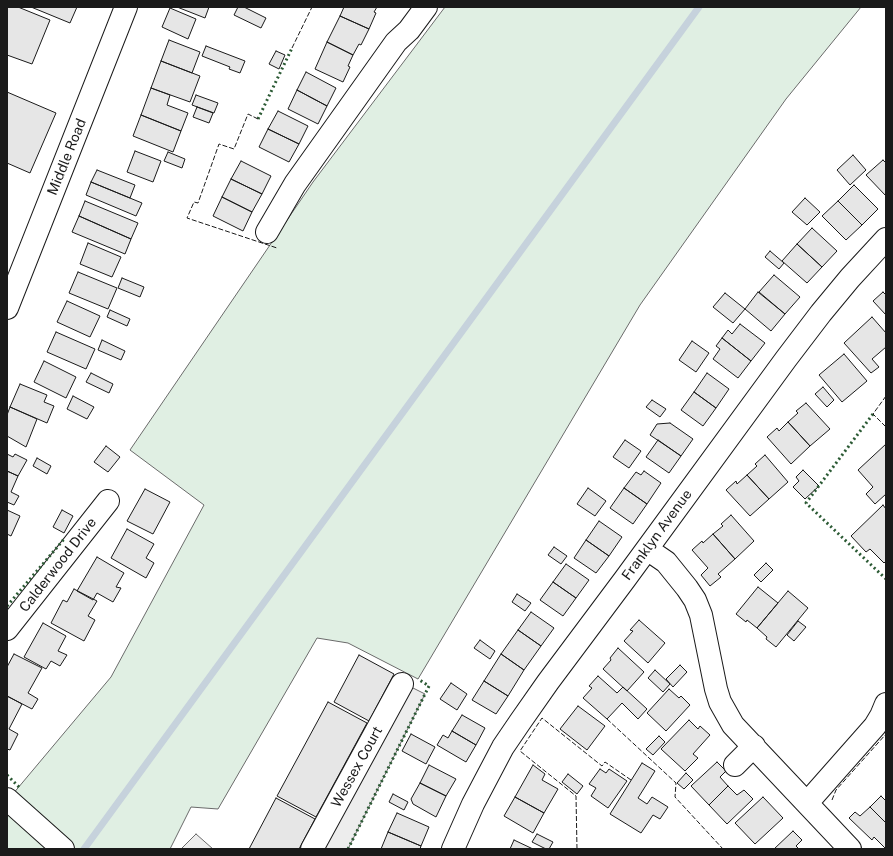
<!DOCTYPE html>
<style>
body{margin:0}
#map{position:relative;width:893px;height:856px;overflow:hidden;background:#fff;font-family:"Public Sans",sans-serif}
canvas{display:block}
.frame{position:absolute;inset:0;border:8px solid #1a1a1a;pointer-events:none}
</style>
<div id="map">
<canvas width="893" height="856"></canvas>
<div class="frame"></div>
</div>
<script>
const ctx = document.querySelector('canvas').getContext('2d');
ctx.lineJoin = 'round';
function fill(path, color) { ctx.fillStyle = color; ctx.fill(path, 'evenodd'); }
const shape = rows => new Path2D(rows.map(r => 'M' + r).join(''));
function stroke(path, color, width, dash) { ctx.strokeStyle = color; ctx.lineWidth = width; ctx.lineCap = dash ? 'butt' : 'round'; ctx.setLineDash(dash || []); ctx.stroke(path); }
function label(font, color, halo, rows, align = 'center') {
  ctx.font = font + ' "Public Sans",sans-serif'; ctx.lineWidth = 3; ctx.setLineDash([]); ctx.textBaseline = 'middle'; ctx.strokeStyle = halo; ctx.fillStyle = color; for (const [text, x, y, turn = 0] of rows) {
    ctx.save(); ctx.translate(x, y); ctx.rotate((+turn || 0) * Math.PI / 180); ctx.textAlign = isNaN(turn) ? turn : align; if (halo) ctx.strokeText(text, 0, 0); ctx.fillText(text, 0, 0); ctx.restore();
  }
}
const green = shape([
 [445,7,861,7,786,99,640,305,418,679,348,643,317,638,218,809,191,807,170,849,7,849,7,801,111,677,204,505,130,450,313,182,445,7]
]);
fill(green, '#e0efe3');
stroke(green, '#6a6a6a', 1);
const parking = shape([
 [409,686,425,694,348,849,323,849,409,686],
 [196,834,213,849,181,849,196,834]
]);
fill(parking, '#ededed');
stroke(parking, '#6a6a6a', 1);
stroke(shape([
 [84,849,699,7]
]), '#c6d2dc', 7);
const building = shape([
 [7,7,18,7,50,20,32,64,7,55,7,7],
 [31,7,77,7,70,23,31,7],
 [177,7,209,7,205,18,177,7],
 [238,7,244,7,266,18,261,28,234,15,238,7],
 [344,7,377,7,374,12,376,13,369,29,340,16,344,7],
 [170,8,196,19,188,39,162,27,170,8],
 [340,16,369,29,361,45,359,44,353,55,327,42,340,16],
 [169,40,200,52,192,73,161,61,169,40],
 [327,42,353,55,348,66,350,67,343,82,315,69,327,42],
 [206,46,245,61,240,73,229,69,230,67,202,56,206,46],
 [276,51,285,55,279,69,269,64,276,51],
 [161,61,200,76,190,102,151,88,161,61],
 [306,72,336,88,327,106,297,90,306,72],
 [151,88,170,95,167,105,188,113,181,131,141,115,151,88],
 [297,90,327,106,318,124,288,109,297,90],
 [7,92,56,113,30,173,7,163,7,92],
 [196,95,218,103,214,113,192,105,196,95],
 [197,107,213,113,209,123,193,117,197,107],
 [278,111,308,126,299,144,268,129,278,111],
 [141,115,181,131,173,152,133,136,141,115],
 [268,129,299,144,289,162,259,147,268,129],
 [135,151,161,161,153,182,127,172,135,151],
 [168,152,185,159,182,168,164,161,168,152],
 [853,155,866,170,850,185,837,170,853,155],
 [883,160,886,163,886,196,866,175,883,160],
 [241,161,271,176,262,194,231,179,241,161],
 [97,170,135,185,130,198,91,182,97,170],
 [231,179,262,194,252,212,222,197,231,179],
 [91,182,142,203,136,216,86,195,91,182],
 [854,185,878,209,862,225,838,201,854,185],
 [222,197,252,212,243,231,213,216,222,197],
 [805,198,820,212,807,225,792,212,805,198],
 [85,201,138,223,131,239,79,216,85,201],
 [838,201,862,225,846,240,822,216,838,201],
 [79,216,131,239,125,254,72,232,79,216],
 [812,228,837,251,822,267,797,244,812,228],
 [88,243,121,257,112,277,80,264,88,243],
 [797,244,822,267,807,283,782,261,797,244],
 [770,251,784,263,779,269,765,257,770,251],
 [78,272,117,288,108,309,69,293,78,272],
 [774,275,800,297,785,314,759,292,774,275],
 [122,278,144,287,140,297,118,288,122,278],
 [758,292,785,314,771,331,745,309,758,292],
 [883,292,885,294,886,293,886,315,873,301,883,292],
 [725,293,745,309,733,323,713,307,725,293],
 [67,301,100,316,90,337,57,322,67,301],
 [110,310,130,319,127,326,107,317,110,310],
 [872,317,886,333,886,347,872,359,879,367,871,373,844,343,872,317],
 [740,324,765,343,751,361,722,338,728,330,732,334,740,324],
 [56,332,95,349,86,369,47,352,56,332],
 [722,338,751,361,738,378,713,359,720,349,716,346,722,338],
 [102,340,125,351,121,360,98,350,102,340],
 [692,341,709,353,696,372,679,360,692,341],
 [844,354,867,381,842,402,819,375,844,354],
 [44,361,76,377,66,398,34,382,44,361],
 [91,373,113,384,109,393,86,382,91,373],
 [707,373,729,389,716,408,694,392,707,373],
 [20,384,47,395,44,402,54,406,47,423,10,407,20,384],
 [823,387,834,400,827,407,815,394,823,387],
 [694,392,716,408,703,426,681,410,694,392],
 [73,396,94,407,87,419,67,409,73,396],
 [652,400,666,409,660,417,646,407,652,400],
 [806,403,830,429,810,446,788,422,798,413,796,411,806,403],
 [10,407,37,419,26,447,7,436,7,415,10,407],
 [788,422,810,446,791,464,767,437,777,428,779,431,788,422],
 [670,423,693,439,681,456,650,435,657,424,670,423],
 [625,440,641,451,629,468,613,457,625,440],
 [658,440,681,456,669,473,646,457,658,440],
 [886,444,886,494,875,504,866,494,873,487,858,470,886,444],
 [106,446,120,457,108,472,94,462,106,446],
 [7,454,13,457,15,454,27,460,18,476,7,471,7,454],
 [765,455,788,482,769,499,747,475,757,466,755,464,765,455],
 [37,458,51,466,47,474,33,466,37,458],
 [803,470,819,486,805,499,793,487,799,481,796,477,803,470],
 [7,471,18,476,11,492,19,496,14,505,7,502,7,471],
 [644,471,661,483,647,504,624,488,636,472,641,475,644,471],
 [747,475,769,499,750,516,726,490,736,481,737,484,747,475],
 [588,488,606,501,595,516,577,504,588,488],
 [624,488,647,504,633,524,610,508,624,488],
 [145,489,170,502,153,534,127,521,145,489],
 [883,505,886,509,886,561,884,563,870,549,866,552,851,536,883,505],
 [7,510,20,516,11,536,7,534,7,510],
 [62,510,73,516,64,533,53,527,62,510],
 [731,515,754,541,735,559,713,534,723,526,721,524,731,515],
 [599,521,622,537,609,556,586,540,599,521],
 [127,529,154,544,146,558,154,563,146,578,111,558,127,529],
 [713,534,735,559,718,574,721,577,710,586,701,575,708,568,692,550,702,541,703,543,713,534],
 [586,540,609,556,596,573,574,558,586,540],
 [554,547,567,556,561,564,548,555,554,547],
 [97,557,124,573,116,587,121,588,113,602,97,593,93,600,77,591,97,557],
 [766,563,773,570,761,582,754,575,766,563],
 [566,564,589,580,576,598,553,582,566,564],
 [553,582,576,598,563,616,540,600,553,582],
 [758,587,778,603,757,628,747,620,746,622,736,614,758,587],
 [74,589,97,601,88,616,95,620,84,641,51,623,63,600,67,602,74,589],
 [788,591,808,608,776,647,766,639,767,637,757,628,788,591],
 [517,594,531,603,525,611,512,602,517,594],
 [531,612,554,628,541,646,518,630,531,612],
 [639,620,665,643,648,663,624,641,633,631,630,630,639,620],
 [798,621,806,627,794,641,787,635,798,621],
 [43,623,66,636,58,651,67,655,60,666,51,661,46,669,24,657,43,623],
 [518,630,541,646,524,670,501,654,518,630],
 [480,640,495,651,490,659,474,648,480,640],
 [618,648,644,672,627,691,603,669,611,660,610,658,618,648],
 [14,654,42,668,28,693,38,699,32,709,7,696,7,667,14,654],
 [501,654,524,670,508,696,484,681,501,654],
 [359,655,394,674,369,721,334,702,359,655],
 [680,665,687,672,673,687,666,679,680,665],
 [655,670,670,684,663,692,648,678,655,670],
 [598,676,617,693,623,687,647,709,638,719,622,703,607,719,583,698,592,688,589,686,598,676],
 [484,681,508,696,496,714,472,700,484,681],
 [451,683,467,694,457,710,440,699,451,683],
 [669,689,679,698,681,696,690,705,666,731,647,713,669,689],
 [7,696,22,704,9,729,18,734,10,750,7,749,7,696],
 [328,702,367,723,316,817,277,796,328,702],
 [578,706,605,726,587,750,560,729,578,706],
 [462,715,485,728,476,745,452,731,462,715],
 [689,720,698,729,700,726,710,735,693,754,698,758,685,771,661,749,689,720],
 [452,731,476,745,466,762,437,745,443,735,448,738,452,731],
 [411,734,435,747,426,764,402,751,411,734],
 [659,736,665,742,653,755,646,749,659,736],
 [717,762,726,771,720,777,728,786,709,805,691,786,717,762],
 [642,763,655,771,638,798,647,804,652,797,668,807,660,819,653,815,641,833,610,814,642,763],
 [429,765,456,779,446,796,420,783,429,765],
 [533,765,545,774,542,780,558,789,544,813,515,797,533,765],
 [600,769,606,773,609,769,627,781,608,808,591,796,596,788,589,784,600,769],
 [686,773,693,780,684,789,677,783,686,773],
 [568,774,583,786,577,794,562,782,568,774],
 [420,783,446,796,436,817,413,804,411,799,420,783],
 [728,786,737,795,744,790,753,799,727,824,709,805,728,786],
 [393,794,408,802,404,810,389,802,393,794],
 [881,796,886,801,886,823,870,807,881,796],
 [515,797,544,813,533,833,504,816,515,797],
 [763,797,783,818,755,844,735,823,763,797],
 [276,798,315,819,299,849,249,849,276,798],
 [870,807,886,823,886,849,874,837,872,840,849,818,855,812,860,816,870,807],
 [397,813,429,827,421,846,388,832,397,813],
 [793,831,802,840,796,846,799,849,774,849,793,831],
 [388,832,421,846,420,849,381,849,388,832],
 [537,834,553,842,549,849,546,849,532,842,537,834],
 [514,840,533,849,510,849,514,840]
]);
fill(building, '#e6e6e6');
stroke(building, '#1a1a1a', 1);
const minor = shape([
 [267,232,295,184,396,42,409,30,426,7],
 [7,308,126,7],
 [647,549,666,562,687,588,695,600,701,615,716,689,720,702,733,725,850,849],
 [7,629,108,501],
 [735,765,754,746],
 [7,799,63,849],
 [807,803,875,726,881,716,886,704],
 [312,849,402,684],
 [453,849,473,804,503,747,520,722,548,682,625,579,786,359,821,313,850,278,886,239]
]);
stroke(minor, '#1a1a1a', 24);
stroke(minor, '#fff', 22);
stroke(shape([
 [258,119,292,48],
 [873,414,806,503,886,579],
 [7,606,65,538],
 [7,775,19,787],
 [348,849,429,686,418,679]
]), '#2b5a34', 3, [2, 3]);
stroke(shape([
 [292,48,312,7],
 [258,119,248,114,234,149,219,144,198,203,194,202,187,218,277,248],
 [886,396,873,414,886,427],
 [607,719,676,783,675,797,723,849],
 [832,800,836,790,886,734],
 [577,849,576,796,520,751,542,718,602,766,605,762,631,780]
]), '#1a1a1a', 1, [5, 2]);
label('14px', '#1a1a1a', '#fff', [
 ["Middle Road",67,157,-68],
 ["Franklyn Avenue",657,535,-54],
 ["Calderwood Drive",58,565,-52],
 ["Wessex Court",357,767,-61]
]);
</script>
